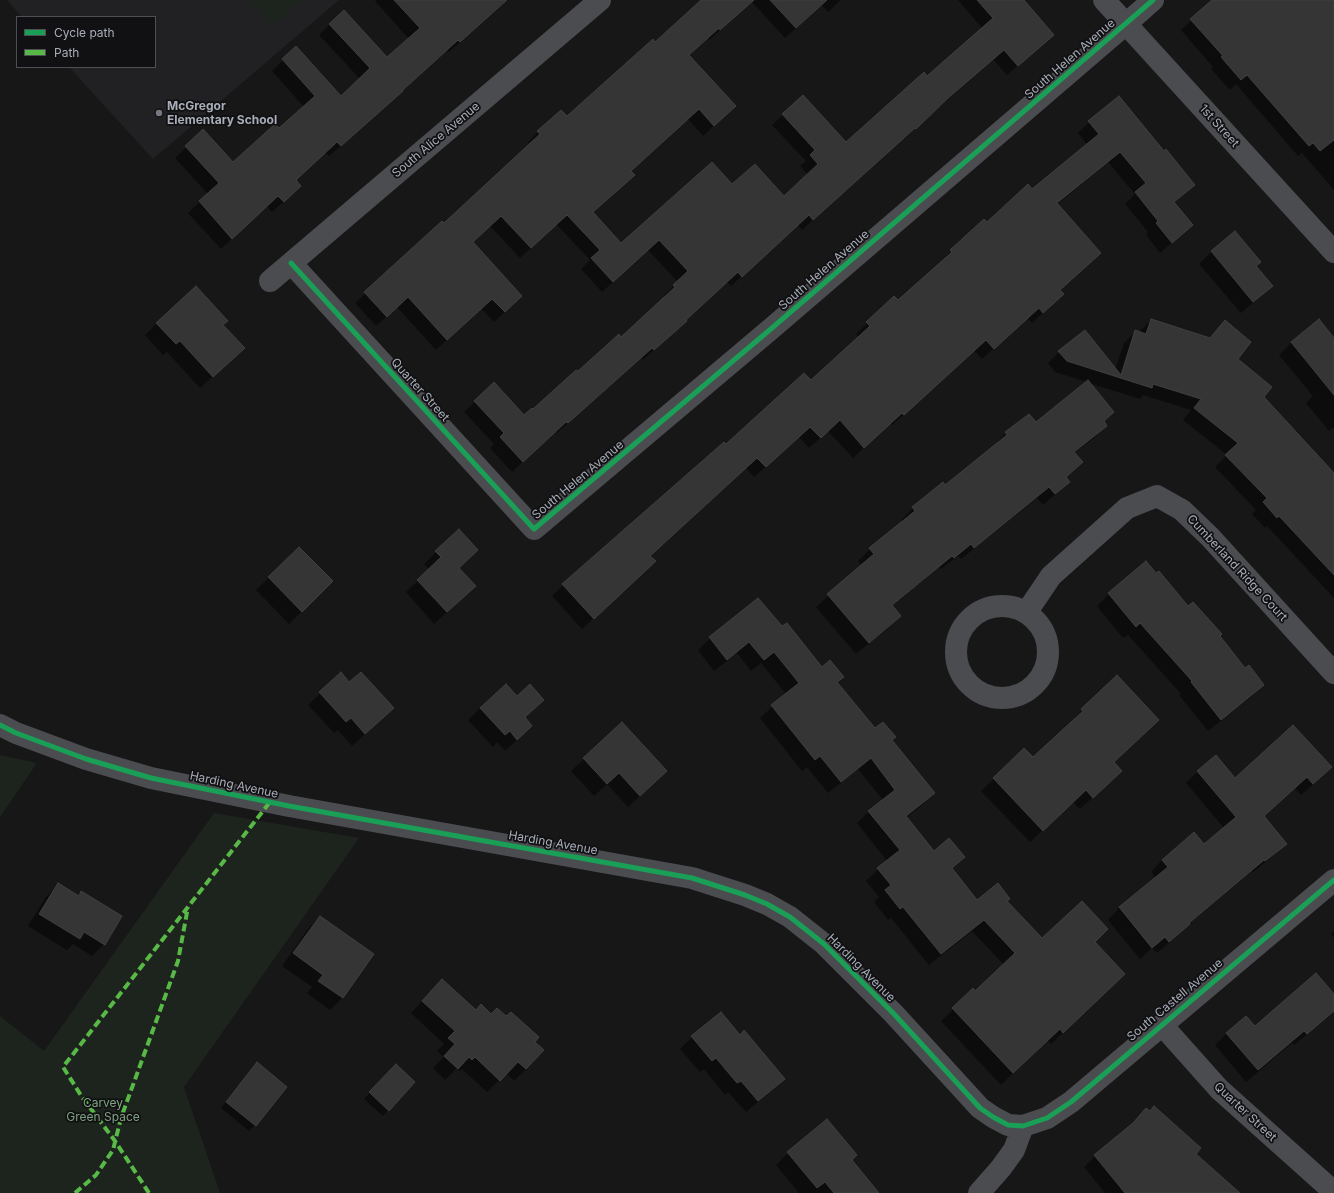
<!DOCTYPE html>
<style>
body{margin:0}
#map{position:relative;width:1334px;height:1193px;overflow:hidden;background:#171717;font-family:Inter,sans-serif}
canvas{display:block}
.legend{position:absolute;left:16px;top:16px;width:140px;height:52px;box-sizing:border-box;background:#111113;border:1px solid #4d4f55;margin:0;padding:5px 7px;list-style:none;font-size:12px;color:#a8adb8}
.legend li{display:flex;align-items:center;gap:8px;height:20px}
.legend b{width:20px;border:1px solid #4d4f55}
</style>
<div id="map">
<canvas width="1334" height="1193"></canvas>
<ul class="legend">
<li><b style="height:5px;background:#1a9f57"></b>Cycle path</li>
<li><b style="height:5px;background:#58b947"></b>Path</li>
</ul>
</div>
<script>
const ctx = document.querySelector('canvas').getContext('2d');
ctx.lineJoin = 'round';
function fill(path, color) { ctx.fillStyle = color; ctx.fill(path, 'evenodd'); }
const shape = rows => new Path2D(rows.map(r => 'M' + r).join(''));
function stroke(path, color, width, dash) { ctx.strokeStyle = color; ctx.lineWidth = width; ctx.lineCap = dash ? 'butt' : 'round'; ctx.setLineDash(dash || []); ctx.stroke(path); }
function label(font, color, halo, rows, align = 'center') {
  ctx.font = font + ' Inter,sans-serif'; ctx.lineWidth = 3.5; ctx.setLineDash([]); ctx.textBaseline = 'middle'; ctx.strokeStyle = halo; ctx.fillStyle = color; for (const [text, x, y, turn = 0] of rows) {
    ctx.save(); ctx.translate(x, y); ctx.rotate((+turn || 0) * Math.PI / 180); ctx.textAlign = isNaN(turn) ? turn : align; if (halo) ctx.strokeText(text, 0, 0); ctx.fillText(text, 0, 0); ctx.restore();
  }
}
fill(shape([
 [7,0,339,0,153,159,69,67,155,67,155,17,22,17]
]), '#212123');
fill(shape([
 [249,0,303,0,273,25],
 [0,755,37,763,0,817],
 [214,813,359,838,184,1087,220,1193,0,1193,0,1016,44,1051]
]), '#1d241e');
fill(shape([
 [376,0,508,0,449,52,447,50,391,102,329,156,325,152,295,180,289,197,272,212,267,206,221,249,188,213,208,194,175,158,203,131,233,164,279,130,304,107,272,71,296,48,341,97,360,79,319,35,330,24,387,59,409,39,375,1],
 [703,0,841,0,828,12,822,5,785,38,752,2,709,40,708,38,689,56,724,116,703,136,688,119,630,171,634,175,592,213,621,245,732,186,784,197,808,175,800,166,806,161,772,125,803,97,846,144,927,77,983,29,958,0,1022,0,1042,45,1007,75,993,59,936,109,905,138,904,137,802,230,798,225,731,286,727,282,643,360,641,358,557,433,555,431,512,472,490,448,494,444,464,412,494,384,524,416,621,338,665,298,663,296,678,282,648,250,602,292,581,269,590,260,556,224,520,258,490,226,472,242,511,306,494,322,481,308,436,350,397,307,376,326,355,303,444,224,530,145,528,142,538,132,567,118,655,43],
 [1213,0,1323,0,1334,13,1334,190,1302,153,1298,156,1236,84,1230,90,1211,69,1213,67,1181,30],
 [1089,122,1163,152,1194,185,1174,203,1192,225,1160,253,1146,235,1148,232,1125,204,1135,194,1108,162,1057,205,1089,264,1060,290,1063,294,1032,323,1027,318,982,359,974,350,892,425,890,423,853,458,828,431,809,448,799,437,754,477,746,468,650,556,643,572,582,629,552,596,563,585,726,446,810,382,859,337,856,334,867,323,894,298,898,302,941,263,940,262,951,251,984,221,987,223,1032,190,1087,144,1078,133],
 [1235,232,1255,266,1272,286,1241,313,1199,264,1211,252],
 [1151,320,1209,339,1225,322,1236,360,1263,397,1334,475,1334,598,1267,526,1265,528,1252,514,1256,510,1215,467,1227,455,1183,420,1191,410,1143,395,1140,399,1089,383,1113,412,1103,422,1106,426,1094,438,1074,453,1082,462,1065,478,1069,482,1043,505,1037,498,961,559,958,556,941,569,939,567,891,606,900,616,888,628,856,654,816,607,862,566,858,561,870,549,903,522,901,520,913,508,945,487,995,446,994,445,1006,433,1036,424,1087,382,1055,372,1048,363,1059,352,1115,370,1124,343,1136,331,1139,332],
 [1319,320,1334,339,1334,427,1329,431,1306,403,1313,396,1279,355,1291,343],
 [157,323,222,325,231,360,200,388,167,352,163,355,145,335],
 [299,548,332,581,289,624,256,590],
 [436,552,458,568,462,598,434,624,406,592,429,570,424,564],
 [1146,562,1188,608,1219,636,1245,669,1263,685,1251,697,1208,731,1179,695,1181,694,1128,635,1123,638,1097,606,1109,594],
 [758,599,782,628,821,669,842,677,836,683,875,730,891,741,934,793,922,805,906,818,934,852,964,857,952,869,977,901,1006,901,1042,940,1094,942,1112,986,1051,1044,1047,1040,1001,1085,941,1021,973,990,975,993,1004,965,972,931,929,965,891,918,888,920,874,902,879,897,866,881,887,861,857,823,869,811,883,800,858,769,828,793,807,767,802,771,760,718,786,694,761,663,751,671,737,653,714,671,698,650,710,638],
 [341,674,380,720,352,746,338,730,334,733,308,705],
 [1117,677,1112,762,1108,783,1080,809,1073,802,1030,842,981,791,1024,750,1033,759,1071,723,1070,722],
 [480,708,524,718,519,738,505,751,497,742,493,747,468,720],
 [622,724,654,783,628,807,607,784,594,796,571,771],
 [1293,726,1319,779,1301,795,1295,788,1263,817,1285,844,1274,855,1253,872,1252,871,1188,924,1177,936,1157,953,1152,948,1140,959,1108,920,1119,908,1156,878,1151,872,1162,860,1204,845,1224,828,1186,783,1198,771,1235,779],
 [58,885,78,896,82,893,104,944,92,956,73,944,67,950,28,926,46,897],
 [320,917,342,998,330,1010,307,993,312,987,282,966,308,929],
 [1334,932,1334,938,1331,934],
 [442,980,475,1011,491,1015,533,1042,526,1069,514,1081,506,1073,487,1092,462,1069,460,1071,457,1068,445,1080,433,1068,444,1057,437,1051,444,1044,411,1013],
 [1334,996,1334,1011,1329,1016,1294,1045,1292,1043,1246,1082,1215,1045,1227,1033,1254,1027],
 [739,1036,783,1079,771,1091,746,1112,728,1092,725,1095,704,1069,700,1072,680,1049,692,1037],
 [251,1070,255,1125,249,1131,221,1108],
 [390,1071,388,1110,383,1116,364,1099],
 [1129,1128,1194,1154,1239,1193,1105,1193,1084,1167,1095,1156],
 [788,1153,851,1160,878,1193,799,1193,776,1165]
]), '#0007');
const building = shape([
 [394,0,507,0,460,42,458,40,403,90,403,91,341,146,337,142,296,180,301,186,284,202,278,196,232,239,199,201,219,183,185,146,203,129,233,162,275,124,279,128,315,96,282,59,296,46,341,96,370,68,329,24,344,10,387,57,420,28,394,0],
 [701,0,754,0,720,30,719,28,689,55,736,106,714,126,699,109,631,171,635,175,593,212,621,243,712,162,732,184,755,164,784,196,818,164,810,155,815,150,782,114,803,95,846,142,924,72,927,76,993,18,977,0,1024,0,1054,35,1018,66,1004,50,948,98,916,129,915,128,813,220,809,215,742,277,738,272,686,320,687,321,654,350,652,348,568,423,566,422,523,462,500,437,504,433,474,401,494,382,524,415,532,408,533,409,576,370,578,371,619,334,621,337,675,287,673,285,688,271,659,240,613,282,591,258,600,250,567,215,531,248,501,216,473,242,522,296,505,312,492,299,447,340,408,297,387,317,364,292,442,221,444,223,540,134,537,131,561,110,567,116,653,39,655,42,701,0],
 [770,0,827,0,796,28,770,0],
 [1212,0,1334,0,1334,140,1320,151,1313,143,1309,146,1247,75,1241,80,1221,57,1223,56,1190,19,1212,0],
 [1119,96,1164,151,1166,149,1195,185,1174,202,1193,225,1172,243,1156,223,1158,221,1135,192,1146,183,1120,152,1057,203,1101,253,1060,290,1064,294,1043,313,1039,308,994,349,986,340,904,415,902,413,864,448,840,420,821,438,810,427,766,467,757,458,650,556,656,561,594,619,562,584,724,442,726,444,804,373,811,380,870,326,866,322,894,296,898,300,952,252,950,250,984,219,987,222,1028,184,1032,189,1099,134,1088,121,1119,96],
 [1235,231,1261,262,1256,266,1273,286,1253,302,1211,251,1235,231],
 [196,286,228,321,223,325,245,348,213,377,180,341,176,344,156,323,196,286],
 [1151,319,1210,338,1225,320,1251,342,1238,359,1272,387,1264,397,1334,473,1334,575,1279,516,1277,518,1263,502,1267,498,1225,455,1238,443,1194,408,1201,399,1153,384,1152,388,1067,361,1058,351,1085,330,1121,375,1135,330,1146,334,1151,319],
 [1319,319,1334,338,1334,395,1291,342,1319,319],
 [1088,380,1114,412,1104,421,1107,426,1074,452,1083,462,1066,477,1070,482,1055,494,1049,487,974,548,971,544,954,558,952,556,892,605,901,616,869,643,827,594,874,554,869,548,915,511,912,507,943,482,945,485,1007,435,1005,432,1029,414,1036,422,1088,380],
 [459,529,478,550,459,568,476,586,447,612,417,580,441,557,435,551,459,529],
 [299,547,333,581,302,612,268,577,299,547],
 [1146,561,1156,573,1159,571,1188,606,1193,602,1222,634,1220,636,1245,668,1249,665,1264,685,1221,720,1191,682,1192,681,1140,623,1136,627,1108,593,1146,561],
 [758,598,782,626,787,623,822,667,830,660,844,677,837,682,875,728,883,722,896,737,892,740,935,793,906,816,934,851,949,838,965,857,952,868,977,900,998,883,1010,899,1007,901,1042,938,1082,901,1108,929,1095,942,1125,974,1063,1033,1060,1029,1013,1073,952,1008,973,988,975,991,1015,953,984,920,941,954,903,907,900,909,885,890,891,885,877,868,900,850,868,811,895,790,871,758,841,782,820,756,815,760,771,705,799,683,774,652,764,660,749,642,727,660,709,637,758,598],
 [341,672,349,682,361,672,394,708,365,734,351,718,346,722,319,692,341,672],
 [1117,675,1159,720,1114,762,1122,771,1093,798,1086,790,1043,831,993,778,1024,748,1033,757,1083,711,1081,709,1117,675],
 [506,684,517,696,530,684,544,700,525,717,532,726,517,740,510,731,505,735,480,708,506,684],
 [622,722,667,771,640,796,619,773,607,784,583,758,622,722],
 [1293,725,1332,767,1313,784,1307,777,1264,816,1287,844,1265,861,1264,860,1189,923,1190,924,1169,942,1165,937,1152,948,1119,907,1168,867,1162,860,1194,832,1204,844,1236,817,1197,771,1216,755,1235,778,1293,725],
 [58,883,79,896,81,891,122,916,105,945,84,932,80,939,39,914,58,883],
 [320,916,374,954,343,998,318,981,323,975,293,953,320,916],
 [1316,973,1334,994,1334,1011,1307,1034,1304,1031,1258,1070,1226,1033,1246,1016,1255,1026,1316,973],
 [442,979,476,1010,481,1004,491,1014,497,1008,506,1016,511,1012,539,1037,535,1042,544,1050,526,1069,518,1062,500,1081,475,1057,472,1060,469,1057,458,1069,444,1056,455,1044,448,1038,455,1031,422,1001,442,979],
 [721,1012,740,1035,744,1030,785,1079,758,1101,741,1081,737,1083,716,1058,712,1061,691,1036,721,1012],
 [257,1062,287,1087,256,1126,226,1102,257,1062],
 [396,1064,415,1082,389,1111,369,1092,396,1064],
 [1154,1106,1201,1148,1196,1154,1240,1193,1125,1193,1094,1155,1133,1123,1146,1108,1150,1111,1154,1106],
 [827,1119,857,1155,852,1160,879,1193,834,1193,825,1182,817,1188,787,1152,827,1119]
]);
fill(building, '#353536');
stroke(building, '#3f4043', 1);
stroke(shape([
 [291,263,534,529,772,328,1126,24,1104,0],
 [270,281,600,0],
 '956 652a46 46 0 1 1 92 0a46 46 0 1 1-92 0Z',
 [1026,613,1051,576,1127,508,1157,496,1182,510,1210,537,1334,673],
 [0,725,16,733,86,759,151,778,289,806,692,878,745,895,767,904,790,917,824,944,894,1014,980,1108,993,1117,1008,1125,1023,1126,1047,1118,1071,1102,1334,880],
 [1162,1025,1219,1089,1334,1192],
 [979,1193,1001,1168,1014,1150,1023,1126]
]), '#4b4c50', 22);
stroke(shape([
 [1153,0,1126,24,1334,252]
]), '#4b4c50', 22);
stroke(shape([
 [75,1193,96,1175,113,1150,121,1118,178,961,188,907],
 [149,1193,115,1141,82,1097,63,1067,270,802]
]), '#58b947', 4, [8, 4]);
stroke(shape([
 [291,263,534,529,772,328,1153,0],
 [0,725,16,733,86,759,151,778,289,806,692,878,745,895,767,904,790,917,824,944,894,1014,980,1108,993,1117,1008,1125,1023,1126,1047,1118,1071,1102,1334,880]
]), '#1a9f57', 5);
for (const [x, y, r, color] of [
 [159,113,4,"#757880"]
]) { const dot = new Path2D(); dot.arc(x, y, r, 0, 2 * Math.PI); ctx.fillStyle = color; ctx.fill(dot); stroke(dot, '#111113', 1.5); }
label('12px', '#a8adb8', '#111113', [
 ["South Helen Avenue",1070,59,-41],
 ["1st Street",1219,126,48],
 ["South Alice Avenue",436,140,-40],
 ["South Helen Avenue",824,270,-41],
 ["Quarter Street",420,390,48],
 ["South Helen Avenue",578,480,-40],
 ["Cumberland Ridge Court",1237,568,47],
 ["Harding Avenue",234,785,12],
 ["Harding Avenue",553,843,10],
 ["Harding Avenue",861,968,45],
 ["South Castell Avenue",1175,1000,-40],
 ["Quarter Street",1245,1112,43]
]);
label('bold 12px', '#a8adb8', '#111113', [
 ["McGregor",167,106],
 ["Elementary School",167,120]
], 'left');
label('12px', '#7fa381', '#111113', [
 ["Carvey",103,1103],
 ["Green Space",103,1117]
]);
</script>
